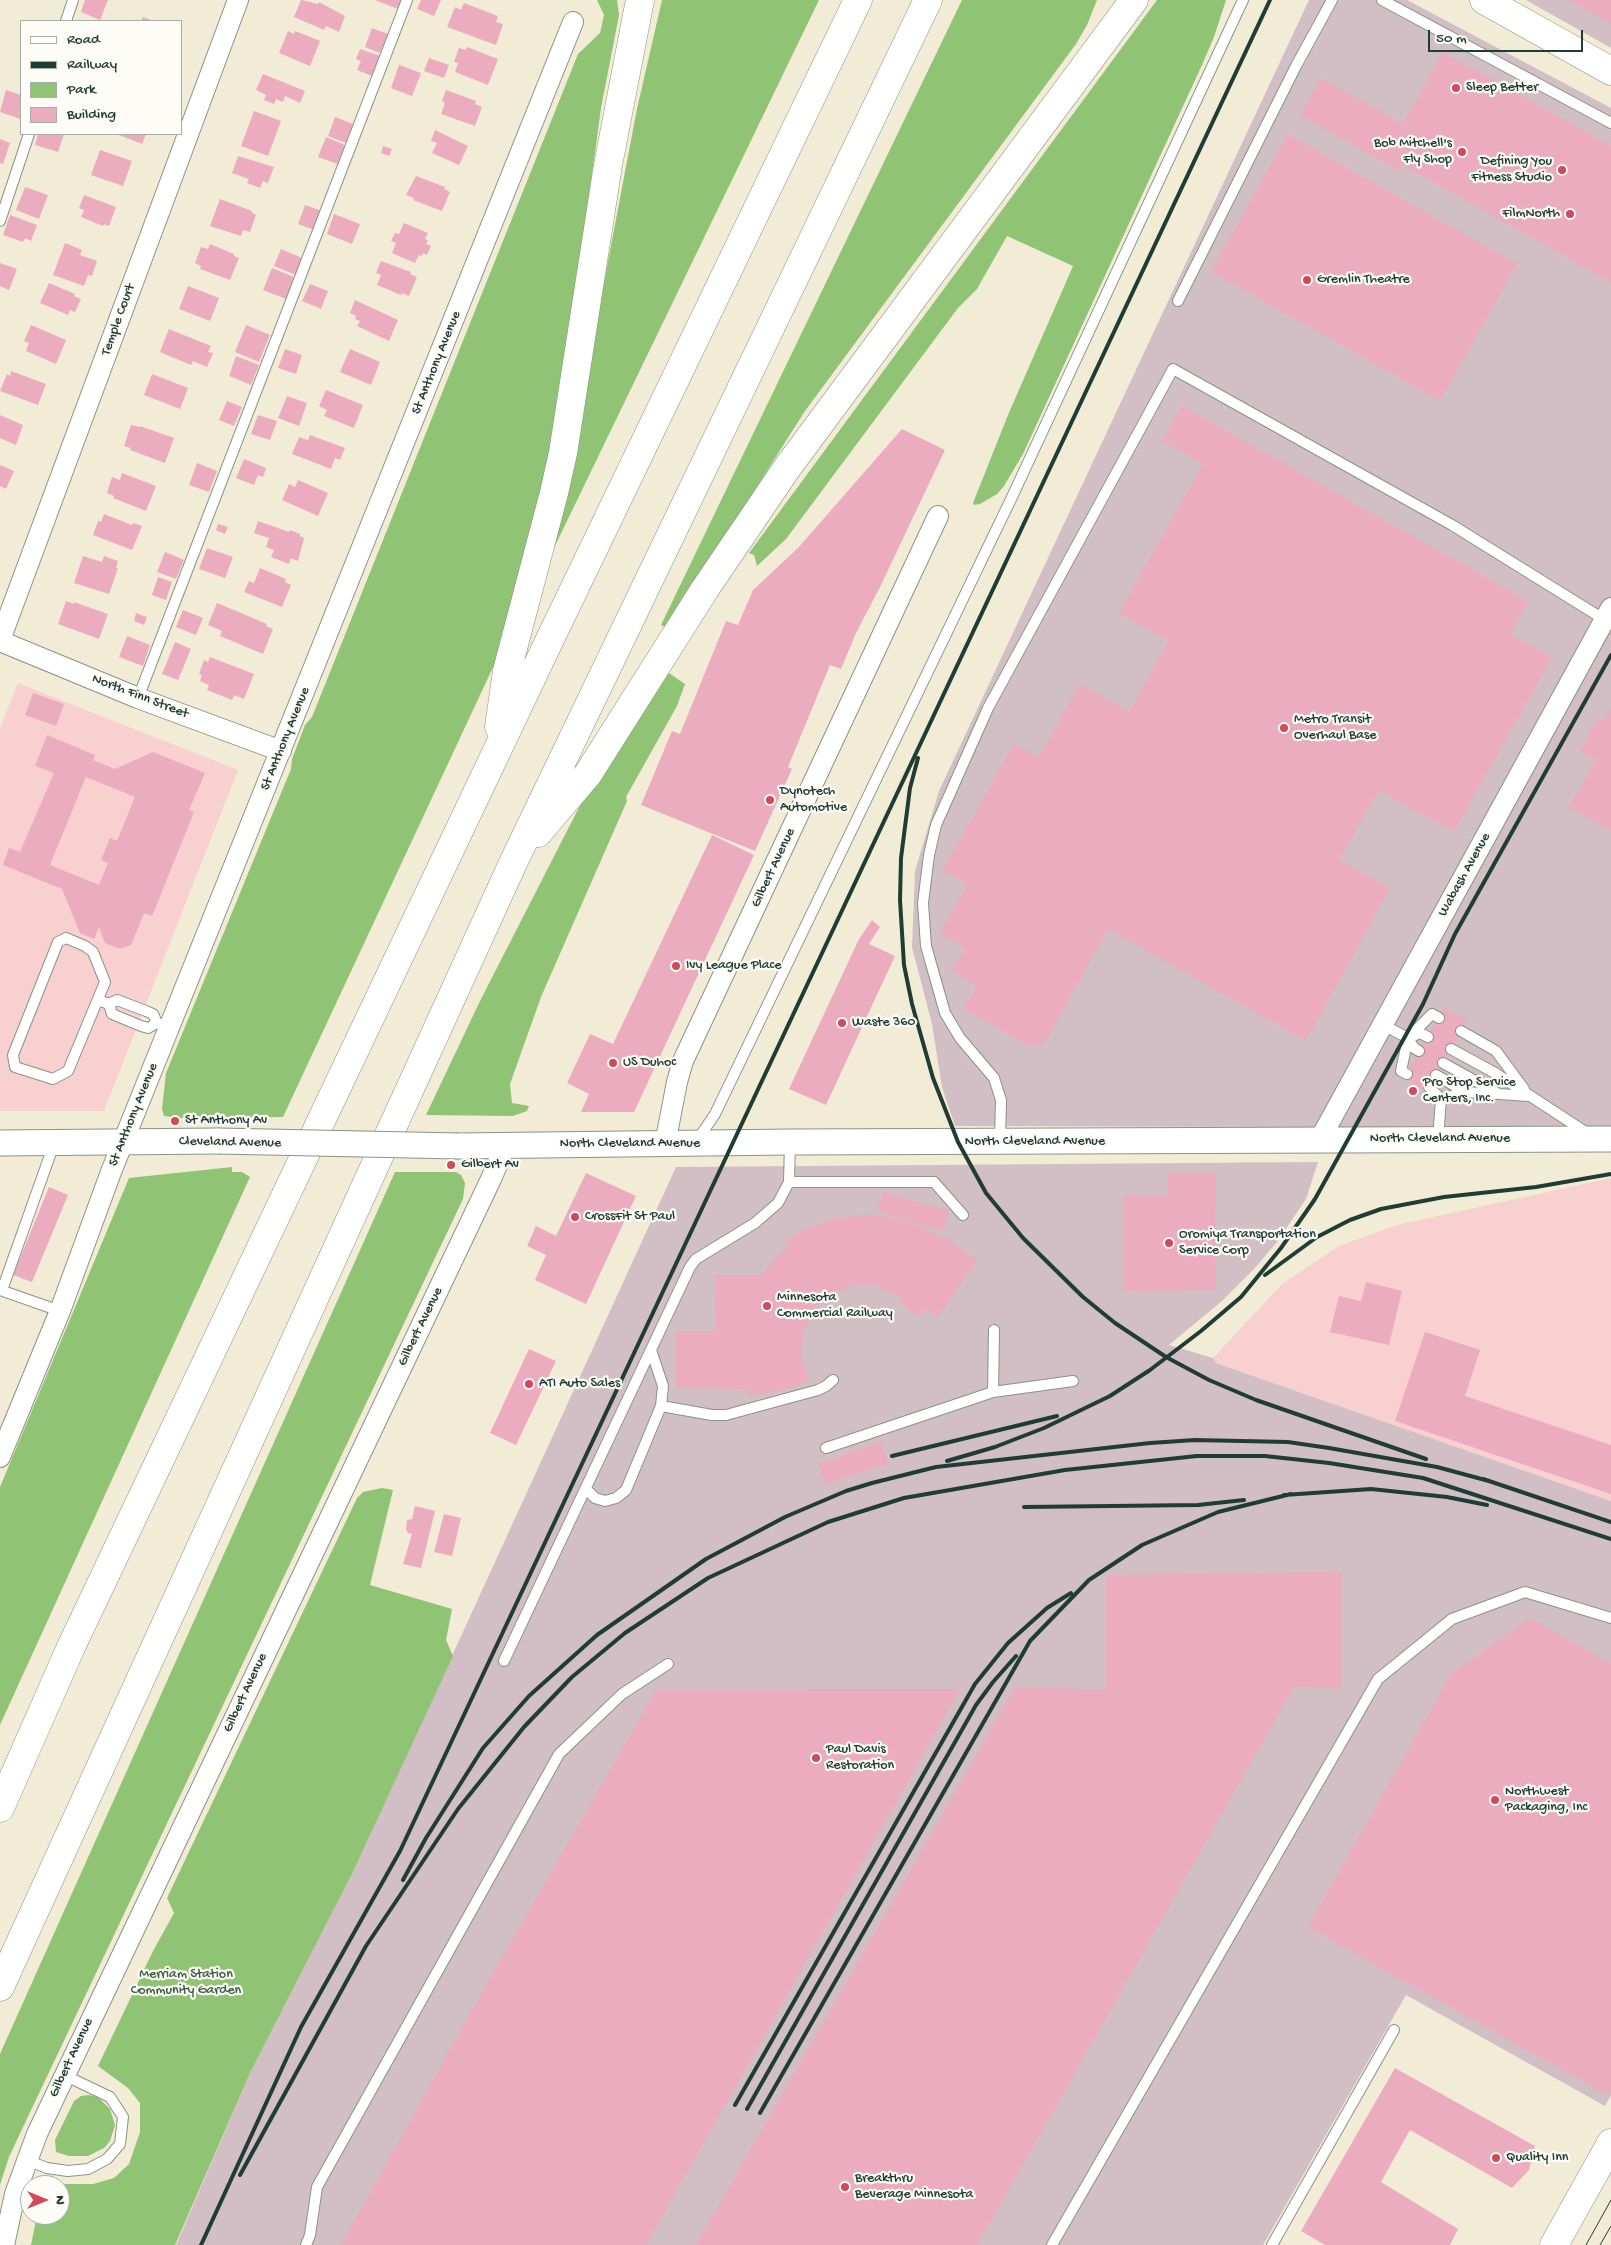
<!DOCTYPE html>
<style>
body{margin:0}
#map{position:relative;width:1611px;height:2245px;overflow:hidden;background:#f2ecd6;font-family:"Gochi Hand",sans-serif}
canvas{display:block}
.legend{position:absolute;left:20px;top:20px;width:162px;height:115px;box-sizing:border-box;background:#fdfcf7;border:1px solid #a4b0a9;margin:0;padding:6px 9px;list-style:none;font-size:15px;color:#1f3d34}
.legend li{display:flex;align-items:center;gap:10px;height:25px}
.legend b{width:25px;border:1px solid #a4b0a9}
.north{position:absolute;left:20px;top:2175px;width:50px;height:50px;box-sizing:border-box;background:#fdfcf7;border:1px solid #a4b0a9;border-radius:50%;rotate:90deg;font-size:14px;font-weight:700;line-height:20px;text-align:center;color:#1f3d34}
.north::after{content:'';display:block;margin:auto;width:18px;height:22px;background:#d1495b;clip-path:polygon(50% 0,100% 100%,50% 72%,0 100%)}
.scale{position:absolute;left:1428px;top:30px;width:155px;height:22px;box-sizing:border-box;border:2px solid #1f3d34;border-top:0;padding-left:6px;font-size:15px;line-height:18px;white-space:nowrap;color:#1f3d34;-webkit-text-stroke:4px #fdfcf7;paint-order:stroke}
</style>
<div id="map">
<canvas width="1611" height="2245"></canvas>
<ul class="legend">
<li><b style="height:6px;background:#fff"></b>Road</li>
<li><b style="height:6px;background:#1f3d34"></b>Railway</li>
<li><b style="height:14px;background:#91c374"></b>Park</li>
<li><b style="height:14px;background:#ecacc0"></b>Building</li>
</ul>
<div class="north">N</div>
<div class="scale">50 m</div>
</div>
<script>
const ctx = document.querySelector('canvas').getContext('2d');
ctx.lineJoin = 'round';
function fill(path, color) { ctx.fillStyle = color; ctx.fill(path, 'evenodd'); }
const shape = rows => new Path2D(rows.map(r => 'M' + r).join(''));
function stroke(path, color, width, dash) { ctx.strokeStyle = color; ctx.lineWidth = width; ctx.lineCap = dash ? 'butt' : 'round'; ctx.setLineDash(dash || []); ctx.stroke(path); }
function label(font, color, halo, rows, align = 'center') {
  ctx.font = font + ' "Gochi Hand",sans-serif'; ctx.lineWidth = 4.5; ctx.setLineDash([]); ctx.textBaseline = 'middle'; ctx.strokeStyle = halo; ctx.fillStyle = color; for (const [text, x, y, turn = 0] of rows) {
    ctx.save(); ctx.translate(x, y); ctx.rotate((+turn || 0) * Math.PI / 180); ctx.textAlign = isNaN(turn) ? turn : align; if (halo) ctx.strokeText(text, 0, 0); ctx.fillText(text, 0, 0); ctx.restore();
  }
}
fill(shape([
 [18,683,238,770,104,1111,0,1111,0,728],
 [1611,1178,1611,1501,1216,1363,1213,1358,1282,1284,1339,1246,1397,1225]
]), '#f7d0cf');
fill(shape([
 [1309,0,1407,0,1611,108,1611,1128,955,1126,942,1087,932,1024,912,947,915,871,939,791],
 [1526,0,1611,0,1611,48],
 [1318,1162,1306,1199,1277,1242,1254,1269,1222,1301,1169,1345,1213,1358,1216,1363,1611,1501,1611,2095,1605,2106,1406,1995,1263,2245,176,2245,251,2071,352,1874,676,1167]
]), '#d2bec5');
fill(shape([
 [597,0,617,0,619,15,601,108,554,455,502,648,283,1117,179,1118,164,1116,162,1109,166,1073,291,769,292,759,305,725,312,717,578,54,600,33,604,15],
 [662,0,819,0,553,550,548,550,585,382,637,109],
 [962,0,1097,0,1087,25,1076,44,805,411,667,628,661,625],
 [1157,0,1226,0,1214,37,1202,65,1023,454,1004,486,997,494,980,504,974,505,973,503,1008,415,1073,266,1007,236,977,289,958,308,786,539,757,566,754,555,749,553],
 [663,669,685,684,677,706,626,797,627,801,541,997,510,1084,512,1103,529,1106,527,1111,513,1116,426,1115,480,1001,592,782],
 [232,1167,232,1172,242,1172,250,1177,0,1725,0,1487,129,1178],
 [395,1172,456,1172,461,1175,465,1183,463,1199,24,2125,9,2157,0,2185,0,2054],
 [382,1488,393,1490,370,1585,452,1609,446,1640,453,1656,352,1874,251,2071,175,2245,31,2245,37,2215,60,2215,60,2185,54,2184,93,2184,114,2178,129,2164,140,2132,140,2103,128,2088,98,2066,153,1951,174,1913,167,1898,357,1498,363,1492],
 [89,2095,98,2097,110,2109,115,2125,110,2141,104,2148,88,2156,69,2156,56,2152,55,2140,74,2101,81,2096]
]), '#91c374');
fill(shape([
 [85,0,108,0,100,20,81,12],
 [301,0,318,4,319,2,345,16,339,32,326,26,324,30,294,17],
 [375,0,402,0,398,9],
 [421,0,441,0,434,16,417,9],
 [1569,0,1611,0,1611,24],
 [464,3,498,16,496,22,503,24,496,45,447,27,455,7,461,10],
 [143,17,154,21,141,21],
 [372,28,388,34,380,53,365,47],
 [288,31,294,34,295,31,320,41,310,66,279,53],
 [467,47,498,59,488,85,455,72,458,63,454,62,459,48,466,50],
 [360,49,380,56,372,76,357,70,361,61,356,59],
 [1443,52,1611,146,1611,282,1402,165,1399,171,1300,115,1321,78,1403,124],
 [429,58,449,65,444,78,424,71],
 [399,65,421,73,412,96,391,88],
 [263,74,305,91,300,103,285,96,283,102,276,99,274,104,264,100,266,95,256,90],
 [6,90,21,95,20,119,0,112],
 [446,90,476,101,475,104,482,107,475,126,441,114,445,103,442,101],
 [254,111,281,121,268,156,241,146],
 [335,117,353,124,346,143,328,136],
 [435,130,468,146,459,165,432,153,437,143,431,141],
 [38,134,64,134,58,152,35,145],
 [116,134,146,134,142,144],
 [1288,134,1517,264,1440,401,1211,271],
 [326,137,345,145,338,164,318,157],
 [0,139,10,143,3,164,0,163],
 [383,146,392,149,389,156,381,153],
 [100,150,132,161,123,186,91,175],
 [238,156,274,167,268,183,263,181,260,188,247,183,249,179,232,173],
 [416,176,445,187,444,189,450,192,442,211,413,200,414,198,406,195],
 [25,187,48,195,39,219,16,210],
 [84,195,116,207,109,226,104,224,103,226,81,217,84,210,79,208],
 [220,199,252,211,251,212,256,215,250,232,243,230,241,236,210,226],
 [305,205,322,211,314,230,298,224],
 [334,214,360,224,352,244,327,234],
 [10,215,37,225,31,241,25,238,23,242,3,235],
 [404,223,428,233,425,239,428,240,426,244,431,246,427,255,423,253,422,256,419,255,415,263,392,253,396,243,391,241,395,233,399,234],
 [65,243,82,250,80,255,97,261,92,276,88,275,84,286,53,275],
 [210,244,234,254,234,256,239,258,230,280,200,269,201,266,195,263,201,247,208,249],
 [281,249,302,258,296,275,274,266],
 [381,261,411,272,410,274,417,277,409,296,402,293,401,295,377,285,381,275,376,273],
 [0,263,17,269,9,290,0,286],
 [272,268,294,277,286,299,263,290],
 [49,283,75,294,74,296,81,299,75,312,70,310,68,315,40,303],
 [310,284,328,291,321,309,302,301],
 [188,286,219,298,210,321,179,309],
 [355,300,398,320,389,341,357,326,360,321,355,319,356,316,350,313],
 [31,325,66,340,56,364,26,351,29,343,24,341],
 [246,325,270,335,259,362,235,352],
 [169,329,211,346,208,352,213,353,207,367,193,361,191,365,160,352],
 [285,349,302,355,296,374,278,368],
 [350,349,380,362,371,385,340,372],
 [236,356,259,365,251,385,229,376],
 [11,371,46,384,38,405,0,391,7,374,10,376],
 [152,374,188,388,180,409,144,395],
 [326,390,363,405,354,428,324,416,327,410,319,406],
 [287,396,307,403,299,426,278,418],
 [227,401,242,407,234,426,219,420],
 [1182,406,1528,601,1510,634,1552,657,1454,832,1379,790,1339,860,1390,888,1306,1041,1108,929,1044,1044,1030,1047,964,1009,977,986,951,971,965,948,940,933,968,884,943,870,1014,744,1039,757,1080,684,1129,712,1169,641,1119,613,1203,464,1162,441],
 [0,415,23,425,16,445,0,438],
 [258,415,277,421,270,440,251,434],
 [131,425,140,427,140,426,174,438,165,463,130,450,131,448,124,446],
 [902,429,945,450,880,587,856,633,841,669,830,665,788,767,792,769,755,851,641,805,672,731,680,734,726,621,738,625,753,590,798,548],
 [310,435,345,448,340,460,335,458,331,469,292,454,299,437,308,440],
 [244,459,266,468,263,477,258,475,254,485,236,478],
 [197,463,217,471,209,492,189,485],
 [0,465,14,471,6,489,0,486],
 [122,473,156,486,146,511,113,498,114,496,107,493,112,477,120,480],
 [298,480,328,493,318,516,282,500,289,484,295,487],
 [104,514,132,525,133,523,142,526,132,550,93,535,98,521,101,522],
 [258,521,289,532,290,530,300,534,300,536,304,538,298,561,291,558,289,564,271,557,274,550,266,547,269,538,254,533],
 [218,524,228,527,225,534,216,530],
 [207,548,233,557,225,578,199,569],
 [165,552,184,560,176,579,157,572],
 [83,556,102,562,104,556,118,561,116,568,118,568,109,594,74,583],
 [260,568,286,579,285,582,291,585,282,607,244,592,249,581,254,583],
 [158,577,172,582,166,600,152,595],
 [66,601,74,604,74,602,108,614,99,639,58,624],
 [217,603,267,624,266,626,273,629,263,654,220,636,222,631,208,625],
 [183,610,203,618,196,635,176,627],
 [136,613,147,617,144,625,134,621],
 [127,636,150,645,143,666,119,657],
 [175,642,191,649,178,680,162,674],
 [210,657,254,674,244,699,234,695,232,700,207,690,209,685,200,681,202,675,199,674,204,660,208,662],
 [33,693,64,704,56,726,25,715],
 [1611,709,1611,831,1569,807,1596,760,1580,751,1598,719,1603,722],
 [47,735,95,755,93,760,115,769,153,752,205,773,189,810,194,812,152,916,144,913,131,945,120,949,105,943,99,927,94,939,80,933,62,889,3,865,9,848,20,852,54,773,35,766],
 [86,777,135,797,117,841,110,838,101,860,108,863,99,885,50,865],
 [712,835,754,855,634,1112,581,1112,589,1094,567,1083,590,1034,613,1044],
 [872,920,880,927,869,944,895,956,826,1105,789,1089,859,939],
 [1444,1008,1467,1021,1427,1091,1404,1078],
 [586,1173,636,1196,586,1304,535,1280,546,1255,527,1246,536,1226,556,1236],
 [1167,1174,1215,1174,1216,1290,1123,1291,1123,1196,1167,1195],
 [49,1187,68,1195,32,1282,13,1275],
 [883,1192,949,1211,943,1231,878,1211],
 [865,1215,891,1217,918,1225,943,1239,945,1237,977,1260,938,1317,925,1308,919,1317,900,1304,903,1298,878,1286,853,1286,835,1293,819,1304,806,1327,804,1326,801,1354,809,1381,779,1391,748,1396,747,1389,676,1388,676,1331,716,1331,715,1275,762,1275,773,1261,790,1245,786,1240,810,1227,837,1218],
 [1366,1282,1402,1291,1389,1345,1330,1332,1339,1296,1361,1301],
 [1425,1332,1480,1350,1465,1396,1611,1445,1611,1494,1395,1421],
 [529,1349,556,1361,516,1445,490,1433],
 [881,1442,889,1463,825,1485,818,1464],
 [415,1506,435,1511,421,1568,403,1564,412,1534,408,1533,406,1529,407,1520,412,1519],
 [444,1514,461,1518,452,1556,434,1552],
 [1342,1572,1342,1688,1294,1687,977,2245,696,2245,1015,1688,1106,1689,1106,1575],
 [1530,1618,1611,1664,1611,2088,1607,2095,1308,1927,1451,1674],
 [828,1689,960,1689,646,2245,341,2245,477,2001,656,1690],
 [1395,2068,1535,2146,1529,2170,1512,2188,1410,2130,1381,2182,1458,2229,1450,2245,1325,2245,1301,2231]
]), '#ecacc0');
const service = shape([
 [1382,0,1611,123],
 [66,21,73,0],
 [0,221,29,134],
 [1178,301,1296,66,1332,0],
 [138,698,407,0],
 [66,938,85,946,93,952,105,982,68,1071,53,1079,15,1067,13,1055,58,942,66,938],
 [98,1000,109,1004,117,1000,146,1011,153,1014,157,1023,170,1027],
 [109,1004,112,1014,141,1026,148,1028,157,1023],
 [1383,1025,1408,1038,1414,1048,1419,1051],
 [1461,1031,1496,1051,1524,1089],
 [1411,1037,1420,1033,1428,1037],
 [1451,1049,1495,1073,1587,1133],
 [1443,1063,1499,1094,1528,1096],
 [1407,1074,1401,1071,1408,1038,1432,1014,1439,1018],
 [1436,1075,1465,1092,1495,1094],
 [1429,1087,1441,1099,1438,1139],
 [1441,1099,1465,1092],
 [1000,1141,1001,1100,994,1078,960,1038,945,1013,926,946,923,903,929,855,936,825,988,708,1173,369,1452,525,1605,620],
 [696,1142,715,1114,1012,497,1243,0],
 [789,1182,934,1182,963,1215],
 [0,1290,60,1311],
 [2,1290,54,1144],
 [993,1392,994,1330],
 [661,1406,712,1415,726,1415,818,1390,826,1386,833,1380],
 [826,1448,993,1392,1073,1381],
 [586,1489,595,1498,605,1501,616,1498,626,1490,661,1406,663,1386,651,1350],
 [504,1661,690,1267,696,1259,755,1223,778,1203,789,1182,790,1143],
 [26,2160,47,2168,68,2171,88,2169,107,2159,120,2144,123,2117,110,2097,64,2075],
 [306,2245,310,2235,317,2187,559,1754,622,1694,668,1664],
 [1052,2245,1378,1679,1452,1619,1525,1592,1611,1618],
 [1272,2245,1394,2030]
]);
const minor = shape([
 [0,640,238,0],
 [0,641,138,698,281,751],
 [1319,1141,1611,608],
 [665,1144,677,1082,683,1061,938,516],
 [0,1457,60,1311,111,1172,573,22],
 [4,2245,15,2194,37,2134,491,1179,505,1146]
]);
const tertiary = shape([
 [0,1143,218,1141],
 [459,1146,790,1142,1611,1139]
]);
const secondary = shape([
 [1484,0,1611,71],
 [1554,2245,1611,2143]
]);
const motorway = shape([
 [499,727,507,671,554,493,563,453,608,165,640,0],
 [538,833,588,774,705,589,787,468,1134,0],
 [0,1808,71,1647,552,635,858,0],
 [0,1987,513,863,928,0]
]);
stroke(service, '#889485', 12);
stroke(minor, '#889485', 22);
stroke(tertiary, '#889485', 27);
stroke(secondary, '#889485', 29);
stroke(motorway, '#889485', 29);
stroke(service, '#fff', 10);
stroke(minor, '#fff', 20);
stroke(tertiary, '#fff', 25);
stroke(secondary, '#fff', 28);
stroke(motorway, '#fff', 28);
stroke(shape([
 [1586,2245,1611,2200],
 [1600,2245,1611,2226]
]), '#1f3d34', 1);
stroke(shape([
 [918,758,910,788,901,858,900,900,904,965,912,1004,933,1078,958,1142,986,1193,1023,1238,1083,1297,1115,1323,1166,1357,1209,1380,1256,1400,1426,1459],
 [1265,1275,1317,1237,1350,1220,1381,1209,1444,1197,1536,1187,1611,1174],
 [892,1456,1057,1416],
 [947,1461,995,1447,1044,1428,1110,1396,1150,1370,1201,1331,1241,1297,1281,1248,1315,1199,1423,1004,1455,934,1611,655],
 [1483,1479,1611,1522],
 [1284,1495,1371,1489,1447,1497,1487,1505],
 [1024,1507,1198,1505,1244,1500],
 [403,1880,426,1838,483,1748,529,1696,597,1635,706,1559,785,1517,846,1491,872,1483,936,1467,1150,1443,1195,1440,1288,1442,1329,1448,1437,1467,1489,1481],
 [735,2105,975,1684,1008,1643,1047,1608,1071,1593],
 [747,2109,976,1705,993,1682,1016,1656],
 [760,2113,1030,1641,1089,1580,1142,1545,1218,1512,1291,1494],
 [240,2175,366,1946,458,1809,524,1727,572,1677,625,1633,708,1578,828,1522,904,1498,1065,1470,1197,1456,1265,1456,1329,1463,1423,1478,1611,1539],
 [201,2245,301,2027,400,1851,1270,0]
]), '#1f3d34', 4);
const tertiaryBridge = shape([
 [218,1141,459,1146]
]);
stroke(tertiaryBridge, '#889485', 27, []);
stroke(tertiaryBridge, '#fff', 25);
for (const [x, y, r, color] of [
 [1456,88,5,"#d1495b"],
 [1462,152,5,"#d1495b"],
 [1562,170,5,"#d1495b"],
 [1570,214,5,"#d1495b"],
 [1307,280,5,"#d1495b"],
 [1284,728,5,"#d1495b"],
 [770,800,5,"#d1495b"],
 [676,966,5,"#d1495b"],
 [842,1023,5,"#d1495b"],
 [613,1063,5,"#d1495b"],
 [1413,1091,5,"#d1495b"],
 [175,1121,5,"#d1495b"],
 [451,1165,5,"#d1495b"],
 [575,1217,5,"#d1495b"],
 [1169,1243,5,"#d1495b"],
 [767,1306,5,"#d1495b"],
 [529,1384,5,"#d1495b"],
 [816,1758,5,"#d1495b"],
 [1495,1800,5,"#d1495b"],
 [1496,2158,5,"#d1495b"],
 [845,2187,5,"#d1495b"]
]) { const dot = new Path2D(); dot.arc(x, y, r, 0, 2 * Math.PI); ctx.fillStyle = color; ctx.fill(dot); stroke(dot, '#fdfcf7', 2); }
label('14px', '#1f3d34', '#fdfcf7', [
 ["Sleep Better",1466,88],
 ["Bob Mitchell's",1452,144,"right"],
 ["Fly Shop",1452,160,"right"],
 ["Defining You",1552,162,"right"],
 ["Fitness Studio",1552,178,"right"],
 ["FilmNorth",1560,214,"right"],
 ["Gremlin Theatre",1317,280],
 ["Metro Transit",1294,720],
 ["Overhaul Base",1294,736],
 ["Dynotech",780,792],
 ["Automotive",780,808],
 ["Ivy League Place",686,966],
 ["Waste 360",852,1023],
 ["US Duhoc",623,1063],
 ["Pro Stop Service",1423,1083],
 ["Centers, Inc.",1423,1099],
 ["St Anthony Av",185,1121],
 ["Gilbert Av",461,1165],
 ["CrossFit St Paul",585,1217],
 ["Oromiya Transportation",1179,1235],
 ["Service Corp",1179,1251],
 ["Minnesota",777,1298],
 ["Commercial Railway",777,1314],
 ["ATI Auto Sales",539,1384],
 ["Paul Davis",826,1750],
 ["Restoration",826,1766],
 ["Northwest",1505,1792],
 ["Packaging, Inc",1505,1808],
 ["Quality Inn",1506,2158],
 ["Breakthru",855,2179],
 ["Beverage Minnesota",855,2195]
], 'left');
label('14px', '#1f3d34', '#fdfcf7', [
 ["Temple Court",119,320,-70],
 ["St Anthony Avenue",437,363,-68],
 ["North Finn Street",140,697,21],
 ["St Anthony Avenue",286,739,-68],
 ["Gilbert Avenue",774,868,-65],
 ["Wabash Avenue",1465,875,-61],
 ["St Anthony Avenue",134,1115,-68],
 ["North Cleveland Avenue",1440,1139],
 ["North Cleveland Avenue",1035,1142],
 ["Cleveland Avenue",230,1143,1],
 ["North Cleveland Avenue",630,1144],
 ["Gilbert Avenue",421,1327,-64],
 ["Gilbert Avenue",246,1693,-65],
 ["Gilbert Avenue",72,2058,-65]
]);
label('14px', '#3c5e44', '#fdfcf7', [
 ["Merriam Station",186,1975],
 ["Community Garden",186,1991]
]);
</script>
